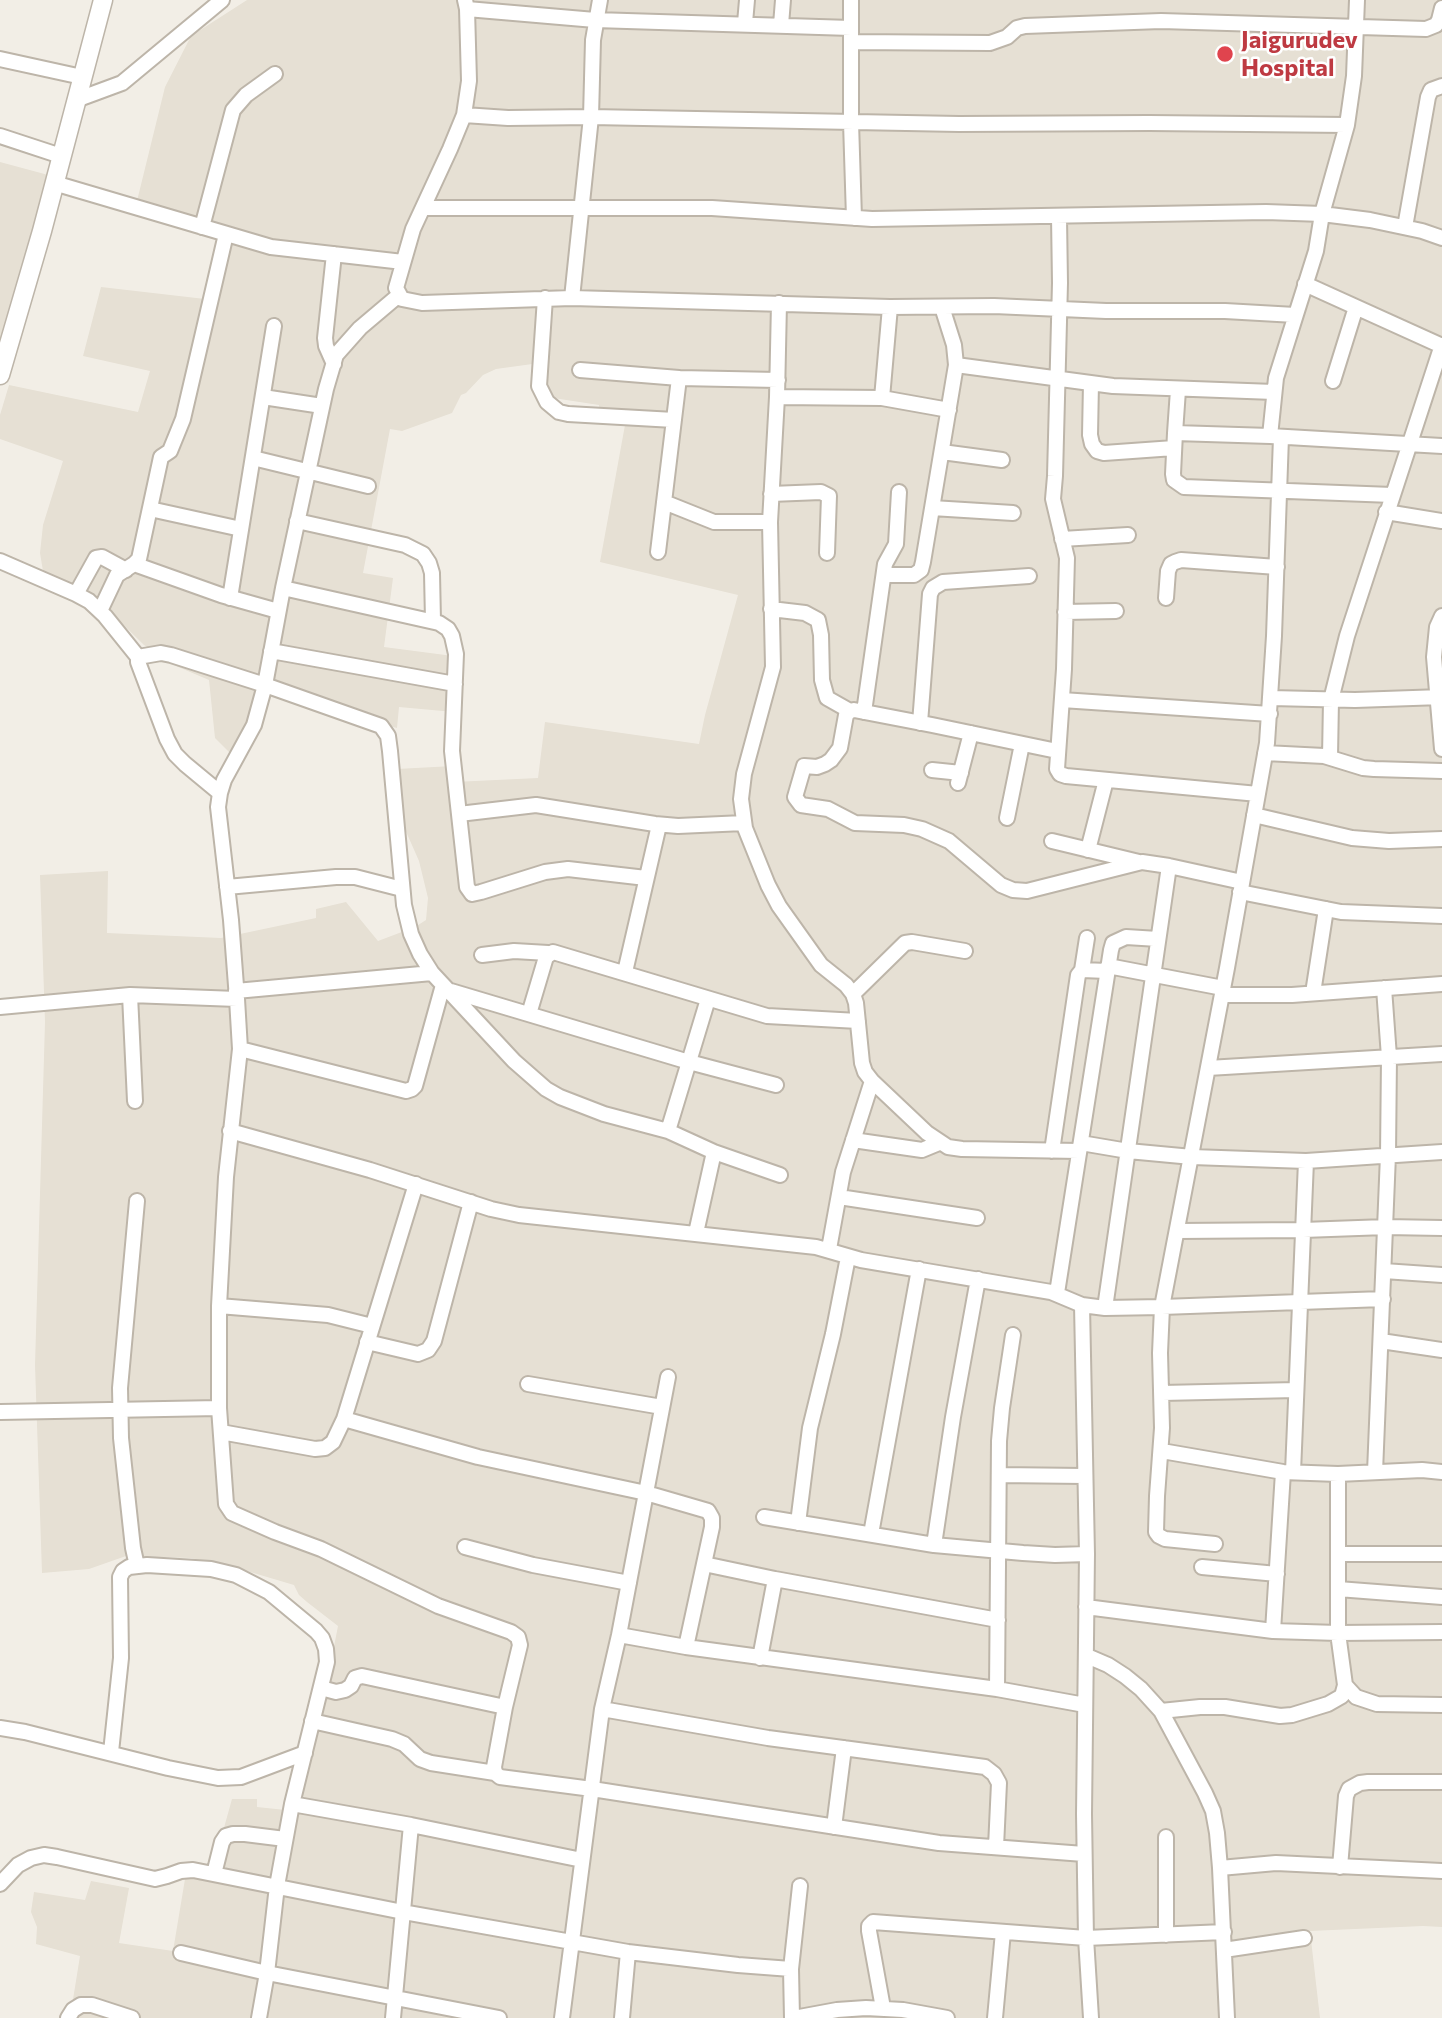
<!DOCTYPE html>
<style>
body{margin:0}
canvas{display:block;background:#f2eee6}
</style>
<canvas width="1442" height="2018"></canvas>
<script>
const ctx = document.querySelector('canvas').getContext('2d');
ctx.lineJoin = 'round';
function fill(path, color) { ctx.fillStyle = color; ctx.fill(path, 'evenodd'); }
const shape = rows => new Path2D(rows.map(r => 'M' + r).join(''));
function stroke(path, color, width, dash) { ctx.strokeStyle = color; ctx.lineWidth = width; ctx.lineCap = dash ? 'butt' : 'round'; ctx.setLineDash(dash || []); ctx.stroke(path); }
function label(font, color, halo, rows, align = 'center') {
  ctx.font = font + ' Commissioner,sans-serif'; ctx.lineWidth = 5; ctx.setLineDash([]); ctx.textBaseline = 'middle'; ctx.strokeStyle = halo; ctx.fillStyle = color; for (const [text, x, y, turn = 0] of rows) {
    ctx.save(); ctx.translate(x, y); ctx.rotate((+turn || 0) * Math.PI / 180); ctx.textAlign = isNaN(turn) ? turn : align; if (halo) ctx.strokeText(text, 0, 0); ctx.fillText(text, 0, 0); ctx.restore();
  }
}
fill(shape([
 [247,0,1442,0,1442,1927,1423,1926,1310,1931,1320,2018,70,2018,80,1956,36,1944,37,1927,31,1912,34,1892,85,1900,91,1881,129,1888,119,1943,173,1951,186,1873,210,1878,232,1799,257,1799,257,1807,295,1811,326,1687,338,1626,307,1602,299,1595,294,1585,230,1566,191,1558,126,1556,89,1569,42,1573,35,1365,45,1022,40,875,108,871,107,933,221,938,316,918,316,909,346,902,378,941,415,927,426,920,428,898,419,861,404,827,397,769,453,766,454,782,538,778,545,722,699,744,705,715,738,595,600,562,625,425,600,424,599,405,547,397,547,362,496,369,483,375,466,393,461,395,452,413,402,431,390,429,363,573,393,578,384,647,453,656,454,712,399,707,397,728,269,690,237,760,215,738,209,680,176,666,144,645,92,594,44,577,40,553,43,525,63,461,0,439,0,415,9,385,138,412,150,371,83,356,101,287,205,299,223,230,136,205,165,87,191,36],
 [0,162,52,176,0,370]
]), '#e6e0d4');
const minor = shape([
 [465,0,467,9,469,81,464,115,450,149,413,229,396,288,402,299,422,303,572,298,890,307,994,306,1106,311,1225,311,1295,315],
 [851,0,851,122,854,218],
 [467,9,595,20,851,28],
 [745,23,747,0],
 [781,25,783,0],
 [851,42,990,43,1007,37,1017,28,1025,26,1161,21,1426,29,1436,25,1439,20,1442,8],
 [0,59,82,77],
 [76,100,122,83,222,0],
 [464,115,508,118,591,117,959,124,1149,123,1347,125],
 [0,136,61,156],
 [54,183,271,247,403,262],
 [424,208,712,208,872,219,1266,212,1322,214,1370,220,1422,231,1442,238],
 [1059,217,1060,283,1055,476,1053,499,1067,558,1064,669,1057,769,1060,774,1066,776,1258,794],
 [202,227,233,110,246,95,275,74],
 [1405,227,1428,97,1431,90,1442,86],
 [1305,284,1442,346],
 [545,298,539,386,547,402,559,412,568,414,674,420],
 [572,298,591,117,593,40,600,0],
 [779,303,777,397,770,522,773,667,744,774,741,799,745,828,768,885,779,906,821,965,846,985,853,994,856,1003,862,1063,865,1072,872,1081,927,1133,948,1147,962,1149,1079,1151],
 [334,364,326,346,325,338,334,254],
 [956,365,1113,386,1274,392],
 [580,370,679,378,778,380],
 [1333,381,1356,307],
 [1091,383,1090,435,1092,444,1097,451,1104,453,1174,448],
 [1178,390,1175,433,1270,436,1442,446],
 [263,397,322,406],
 [777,397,882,398,949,410],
 [882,398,890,307],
 [1175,433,1173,474,1174,480,1184,487,1392,495],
 [1270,436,1276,378,1316,251,1322,214,1347,125,1354,76,1357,0],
 [942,452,1002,460],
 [253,458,368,486],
 [771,494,821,492,829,496,827,553],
 [664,502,714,522,770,522],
 [932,508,1013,513],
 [150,509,241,529],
 [1386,512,1442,521],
 [297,521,405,545,423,554,429,563,432,573,433,621],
 [1062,539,1128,535],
 [658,552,679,378],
 [0,561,76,594,89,601,105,616,138,657,138,662,167,739,175,754,185,764,220,793],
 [134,564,221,595,278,611],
 [884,575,914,575,921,570,923,562,956,365,954,345,942,307],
 [283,588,439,623,448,629,452,636,456,654,452,751,467,887,472,894,481,892,545,872,568,869,646,878],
 [76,594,96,558,102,557,126,570],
 [230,598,274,326],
 [1166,598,1168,571,1171,564,1175,562,1181,560,1277,567],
 [771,609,805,613,818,620,821,635,822,680,827,698,850,711],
 [100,611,117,575,134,564,139,559,161,457,170,451,183,419,226,234],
 [1065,612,1116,611],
 [1442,616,1437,627,1434,657,1442,749],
 [271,651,455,684],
 [138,657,161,653,171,655,265,685,381,726,388,736,390,751,404,905,411,934,420,954,432,973,514,1061,546,1089,560,1097,604,1114,668,1131],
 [1271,698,1355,700,1442,697],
 [1062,700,1270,714],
 [864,712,885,564,896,544,899,492],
 [920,723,930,594,933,588,943,582,1029,576],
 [1057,751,932,725,854,710,850,711,846,715,840,748,831,760,825,764,817,767,804,766,795,797,801,805,828,809,855,823,904,825,922,829,949,841,1001,885,1013,890,1027,891,1142,862,1169,866],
 [1265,753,1324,756,1363,768,1374,769,1442,771],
 [1330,757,1331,700,1347,636,1442,345],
 [932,770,961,773],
 [958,783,971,733],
 [459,814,536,805,655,824,678,826,744,823],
 [1254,815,1352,838,1389,841,1442,839],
 [1007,818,1022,744],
 [1052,841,1139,862],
 [1088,850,1106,780],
 [227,887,336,877,355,877,402,889],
 [1240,892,1341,912,1442,916],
 [482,955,514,951,548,953],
 [1108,966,1223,988],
 [1082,970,1087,938],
 [625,972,659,825],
 [236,991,432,973],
 [451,991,689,1062,776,1085],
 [1313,993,1326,909],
 [853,994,905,943,912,942,965,951],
 [130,995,135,1101],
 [1222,995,1292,995,1442,984],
 [237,999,231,920,218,807,220,793,224,780,254,725,265,685,283,588,326,389,336,355,360,328,399,295],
 [708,999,668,1131,714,1152,780,1175],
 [0,1007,130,995,237,999,240,1049,226,1177,219,1306,219,1408,226,1504,232,1513,275,1532,321,1549,438,1606,511,1632,518,1637,520,1645,505,1707,494,1767,495,1773,500,1777,592,1789,939,1843,1084,1854],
 [529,1014,546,957,553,952,767,1016,858,1021],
 [240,1049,406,1091,412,1089,415,1086,443,985],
 [1208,1068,1442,1054],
 [230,1131,370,1170,491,1209,519,1215,816,1247,861,1260,1051,1292,1082,1305,1105,1308,1162,1307,1383,1299],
 [853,1140,922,1150,939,1143],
 [1081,1143,1128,1151,1192,1157,1306,1161,1442,1152],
 [1052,1151,1078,975,1082,970,1107,971],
 [416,1184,344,1419,478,1457,646,1493,708,1511,712,1518,712,1527,686,1647],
 [839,1197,977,1218],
 [137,1201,120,1388,121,1438,133,1548,137,1566],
 [1178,1231,1303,1230,1386,1227,1442,1228],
 [696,1233,714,1152],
 [829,1249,843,1172,872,1081],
 [1384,1271,1442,1275],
 [1057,1293,1111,950,1113,943,1126,937,1158,939],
 [1082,1305,1087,1554,1084,1814,1086,1938,1091,2018],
 [219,1306,328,1315,372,1326],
 [1105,1308,1169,866,1242,882],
 [1381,1341,1442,1350],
 [367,1342,418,1354,428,1350,434,1341,471,1202],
 [528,1384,662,1407],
 [1162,1393,1296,1390],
 [0,1412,219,1408],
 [221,1432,315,1449,325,1448,333,1442,344,1419],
 [1162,1451,1283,1472,1338,1474,1422,1470,1442,1472],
 [1293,1472,1306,1161],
 [1375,1472,1388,1155,1389,1057,1384,988],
 [1338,1474,1338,1633,1345,1685,1356,1697,1377,1704,1442,1705],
 [999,1475,1084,1476],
 [764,1517,934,1545,1023,1553,1055,1555,1087,1554],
 [798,1523,810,1428,833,1334,848,1257],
 [871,1534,919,1269],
 [1215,1544,1165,1539,1159,1536,1156,1532,1157,1496,1162,1428,1160,1353,1162,1307,1227,968,1267,743,1274,636,1281,437],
 [934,1545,953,1417,978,1279],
 [465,1547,533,1565,629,1583],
 [1338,1554,1442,1554],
 [704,1564,775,1579,998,1620],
 [1202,1567,1277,1574],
 [1338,1589,1442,1597],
 [1086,1607,1273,1631,1338,1633,1442,1632],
 [1273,1631,1283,1472],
 [619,1635,686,1647,997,1689,1085,1705],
 [1087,1656,1108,1665,1125,1676,1141,1689,1161,1711,1205,1793,1213,1811,1217,1833,1220,1868,1227,2018],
 [760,1658,775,1579],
 [321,1688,336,1692,345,1690,351,1686,355,1678,362,1676,505,1707],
 [997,1689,999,1441,1002,1408,1013,1335],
 [602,1709,768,1738,985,1767,994,1774,999,1783,996,1847],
 [1161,1711,1200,1707,1225,1707,1280,1716,1292,1715,1328,1704,1342,1696,1345,1685],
 [312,1721,392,1739,404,1744,420,1759,431,1763,495,1773],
 [0,1728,25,1732,168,1768,218,1778,241,1777,305,1753],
 [111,1752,121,1658,120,1577,123,1571,129,1567,147,1565,211,1569,236,1575,269,1592,316,1631,322,1638,326,1649,327,1662,292,1804,277,1886,267,1973,259,2018],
 [292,1804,411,1825,582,1860],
 [834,1827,844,1748],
 [1340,1867,1346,1796,1349,1789,1360,1783,1368,1782,1442,1782],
 [1220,1868,1276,1863,1442,1871],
 [214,1874,222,1842,226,1836,233,1834,245,1834,285,1839],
 [0,1884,18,1865,31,1858,44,1855,57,1857,155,1879,167,1876,181,1871,193,1870,403,1912,628,1952,738,1965,791,1969],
 [1166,1935,1166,1837],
 [1224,1950,1304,1938],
 [181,1953,267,1973,499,2018],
 [883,2008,869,1931,869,1926,873,1922,1086,1938,1224,1932],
 [68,2018,73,2010,81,2005,92,2005,132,2018],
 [393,2018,411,1825],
 [562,2018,602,1709,619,1635,668,1377],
 [622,2018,628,1952],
 [792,2018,791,1969,800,1886],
 [794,2018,837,2010,866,2008,903,2010,947,2018],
 [995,2018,1003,1932]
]);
const tertiary = shape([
 [0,375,42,231,103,0]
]);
stroke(minor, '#bdb5a9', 18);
stroke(tertiary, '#bdb5a9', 21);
stroke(minor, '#fff', 14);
stroke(tertiary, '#fff', 18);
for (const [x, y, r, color] of [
 [1225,54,9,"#e0444e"]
]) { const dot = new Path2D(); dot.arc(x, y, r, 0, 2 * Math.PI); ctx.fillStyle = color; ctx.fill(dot); stroke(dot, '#fff', 2.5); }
label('bold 24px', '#be3a42', '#fff', [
 ["Jaigurudev",1241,40],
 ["Hospital",1241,68]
], 'left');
</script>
